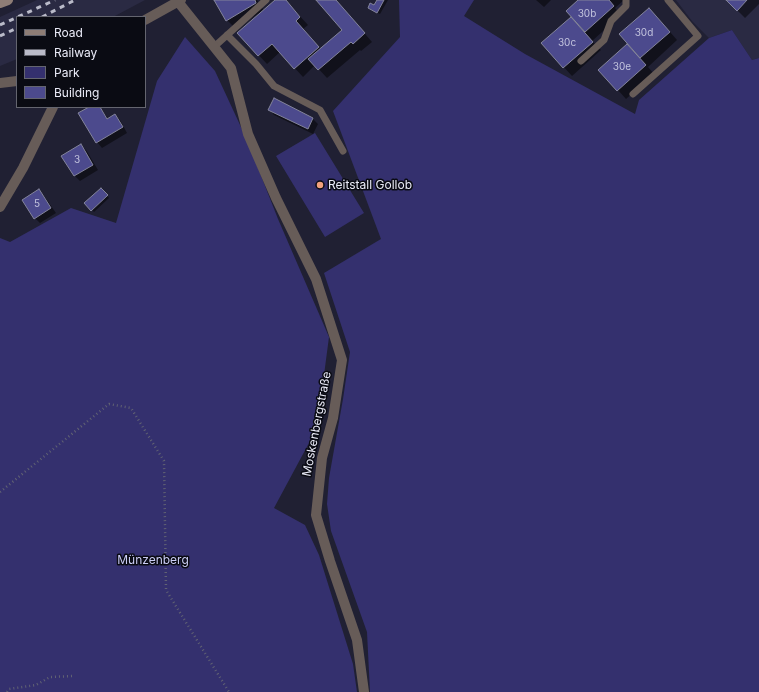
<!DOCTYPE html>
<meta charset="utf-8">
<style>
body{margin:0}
#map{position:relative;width:759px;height:692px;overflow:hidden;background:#202033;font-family:Inter,sans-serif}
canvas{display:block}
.legend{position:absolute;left:16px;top:16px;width:130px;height:92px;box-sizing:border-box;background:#0a0b13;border:1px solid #64656f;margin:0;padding:5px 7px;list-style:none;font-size:12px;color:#eaebf8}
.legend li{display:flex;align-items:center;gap:8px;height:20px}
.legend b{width:20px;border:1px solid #64656f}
</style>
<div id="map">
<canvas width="759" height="692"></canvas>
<ul class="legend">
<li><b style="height:5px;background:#8e7d76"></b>Road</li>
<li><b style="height:5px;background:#babbc9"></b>Railway</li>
<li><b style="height:11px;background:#34306e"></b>Park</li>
<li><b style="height:11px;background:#4c4a8d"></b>Building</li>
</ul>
</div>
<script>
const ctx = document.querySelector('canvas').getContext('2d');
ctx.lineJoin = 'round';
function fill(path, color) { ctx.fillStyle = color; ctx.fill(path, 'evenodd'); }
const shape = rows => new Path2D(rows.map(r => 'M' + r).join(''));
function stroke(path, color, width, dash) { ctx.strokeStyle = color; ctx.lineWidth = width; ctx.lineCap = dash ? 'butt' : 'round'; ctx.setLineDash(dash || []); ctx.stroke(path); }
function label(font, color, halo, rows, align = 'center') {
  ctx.font = font + ' Inter,sans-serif'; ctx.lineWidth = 3; ctx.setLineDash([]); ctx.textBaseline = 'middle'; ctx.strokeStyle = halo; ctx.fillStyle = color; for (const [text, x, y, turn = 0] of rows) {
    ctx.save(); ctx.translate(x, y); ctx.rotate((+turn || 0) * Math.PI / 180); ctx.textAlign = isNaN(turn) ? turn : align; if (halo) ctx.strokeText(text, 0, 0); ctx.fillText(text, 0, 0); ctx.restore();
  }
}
fill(shape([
 [37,0,145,0,113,17,17,17,17,59,0,66,0,17],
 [676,0,759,0,759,58,752,60,732,30,709,38,692,21]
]), '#2a2a43');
fill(shape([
 [399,0,474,0,464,16,525,54,635,114,639,100,709,38,732,30,752,60,759,58,759,692,370,692,367,632,331,531,327,504,329,478,343,399,350,352,324,273,381,239,333,111,400,37],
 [185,37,215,71,247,140,278,219,329,337,317,428,274,508,305,525,319,555,353,664,357,692,0,692,0,238,10,242,71,208,116,223,157,81],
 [315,133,364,213,325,237,276,156]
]), '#34306e');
fill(shape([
 [215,0,257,0,264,11,276,0,285,0,308,25,303,29,321,49,344,30,318,0,336,0,372,42,361,51,360,50,327,78,315,65,303,77,280,52,267,64,238,33,259,15,258,14,235,28,227,20],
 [378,0,388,0,380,14,371,10],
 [536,0,551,0,544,7],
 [580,0,624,0,615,8,621,15,592,41,601,50,572,76,542,43,573,17],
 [727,0,759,0,759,4,745,18],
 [657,17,677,40,648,67,654,74,626,99,600,70],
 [91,107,100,107,108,119,115,115,120,120,127,133,102,148,97,142],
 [269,109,313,119,318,124,313,134,274,115],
 [80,145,86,150,98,170,80,181,75,176,63,156],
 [39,190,44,196,56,213,40,223,35,218],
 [101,190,109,198,94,212,86,203]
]), '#0007');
const building = shape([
 [214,0,255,0,256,3,226,21,214,0],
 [275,0,286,0,300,17,296,21,319,47,294,69,272,44,258,56,237,33,275,0],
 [316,0,336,0,365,33,353,44,351,42,318,70,308,59,342,30,316,0],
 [377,0,384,0,377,13,368,8,370,3,374,5,377,0],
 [578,0,609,0,614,6,585,32,566,11,578,0],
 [726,0,747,0,737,11,726,0],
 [649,8,670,32,640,58,619,34,649,8],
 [571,17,593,42,563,68,541,43,571,17],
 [627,44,646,65,617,91,598,70,627,44],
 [274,98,313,118,308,129,268,110,274,98],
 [89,107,100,107,107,119,115,114,123,127,96,143,78,113,89,107],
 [81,144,93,165,74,176,61,156,81,144],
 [101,188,108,195,91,211,84,203,101,188],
 [39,189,51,208,34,219,22,200,39,189]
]);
fill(building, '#4c4a8d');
stroke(building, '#83849b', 1);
stroke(shape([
 [0,492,109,404,131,408,164,461,166,590,229,692],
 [7,692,9,689,36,685,50,677,73,676]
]), '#616273', 2.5, [1, 3]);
stroke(shape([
 [227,35,256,64,274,86,320,110,343,151],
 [215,46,266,0],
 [581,61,604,40,611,21,626,6,626,0],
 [633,94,698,36,668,0]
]), '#675c58', 7);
stroke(shape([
 [179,3,231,68,248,134,276,198,316,279,342,360,333,418,322,458,316,515,330,561,357,640,364,692],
 [145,20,181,0],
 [0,83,17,81],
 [0,207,23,168,53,107]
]), '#675c58', 10);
stroke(shape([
 [0,3,8,0]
]), '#8e7d76', 10);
stroke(shape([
 [42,17,75,0],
 [0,25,55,0],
 [0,36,17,28]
]), '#babbc9', 3, [5, 5]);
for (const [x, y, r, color] of [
 [320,185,4,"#f1a17d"]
]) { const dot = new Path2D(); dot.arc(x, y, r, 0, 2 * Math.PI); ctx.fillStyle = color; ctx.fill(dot); stroke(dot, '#0a0b13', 1.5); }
label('10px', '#c2c3dd', null, [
 ["30b",587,14],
 ["30d",644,33],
 ["30c",567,43],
 ["30e",622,67],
 ["3",77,160],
 ["5",37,204]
]);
label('12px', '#eaebf8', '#0a0b13', [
 ["Reitstall Gollob",328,185]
], 'left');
label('12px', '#eaebf8', '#0a0b13', [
 ["Moskenbergstraße",317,424,-79]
]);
label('12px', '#caccf4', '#0a0b13', [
 ["Münzenberg",153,560]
]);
</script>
